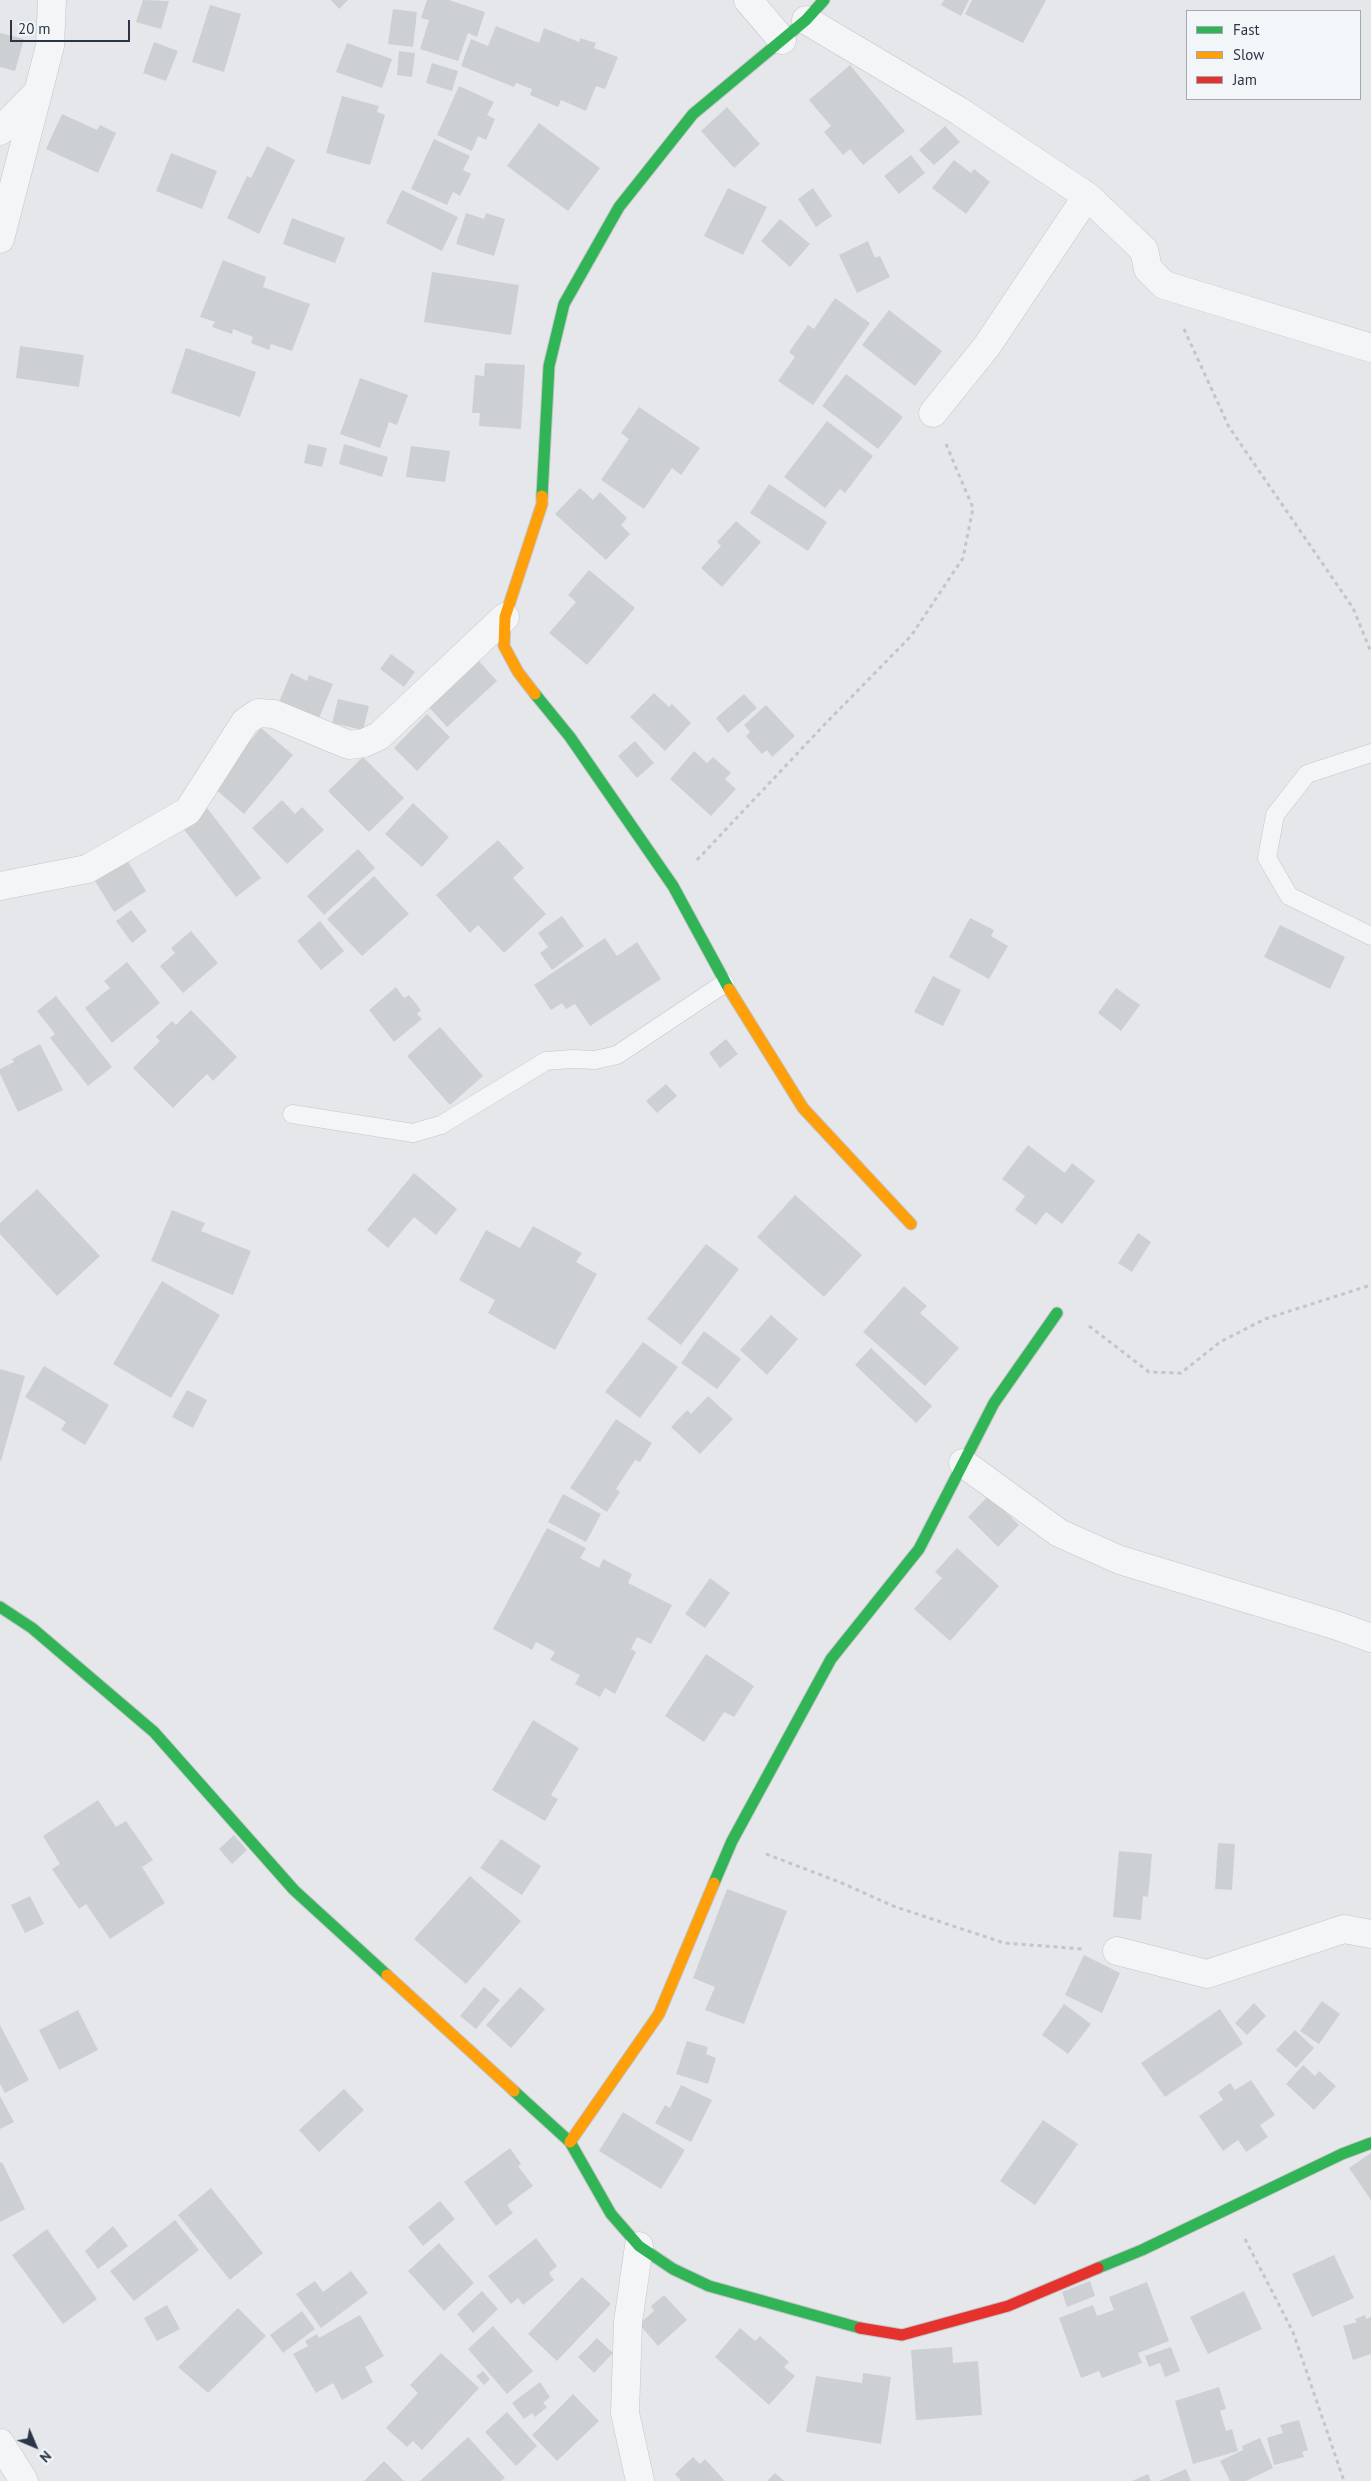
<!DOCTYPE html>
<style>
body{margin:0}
#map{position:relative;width:1371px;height:2481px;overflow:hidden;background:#e5e7ea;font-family:"PT Sans",sans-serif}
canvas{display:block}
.legend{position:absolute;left:1186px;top:10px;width:175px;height:90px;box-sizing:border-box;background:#f3f6f9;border:1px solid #a3a9b1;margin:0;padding:6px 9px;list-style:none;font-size:15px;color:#2a3645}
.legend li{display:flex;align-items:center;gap:10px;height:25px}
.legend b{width:25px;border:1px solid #a3a9b1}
.north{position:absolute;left:10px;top:2421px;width:50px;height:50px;-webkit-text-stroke:4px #f3f6f9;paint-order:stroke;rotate:135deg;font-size:14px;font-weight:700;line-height:20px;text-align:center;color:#2a3645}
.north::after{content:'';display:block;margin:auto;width:18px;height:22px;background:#2a3645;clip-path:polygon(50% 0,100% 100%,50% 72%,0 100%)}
.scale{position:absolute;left:10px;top:20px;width:120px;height:22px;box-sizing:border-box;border:2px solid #2a3645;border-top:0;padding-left:6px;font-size:15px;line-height:18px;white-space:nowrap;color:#2a3645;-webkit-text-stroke:4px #f3f6f9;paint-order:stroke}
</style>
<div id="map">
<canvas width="1371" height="2481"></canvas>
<ul class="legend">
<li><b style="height:6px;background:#30b455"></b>Fast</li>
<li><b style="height:6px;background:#ff9f0a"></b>Slow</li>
<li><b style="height:6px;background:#e5322d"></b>Jam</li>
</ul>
<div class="north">N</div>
<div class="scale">20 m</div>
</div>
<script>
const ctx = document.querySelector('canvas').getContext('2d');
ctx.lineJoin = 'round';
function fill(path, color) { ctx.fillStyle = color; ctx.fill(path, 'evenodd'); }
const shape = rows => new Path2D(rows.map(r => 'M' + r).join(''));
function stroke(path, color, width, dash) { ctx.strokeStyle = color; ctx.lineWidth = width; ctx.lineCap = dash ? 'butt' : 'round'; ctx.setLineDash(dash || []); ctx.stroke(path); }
fill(shape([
 [143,0,169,1,161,29,136,22],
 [331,0,348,0,339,9],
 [427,0,449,0,485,12,477,37,468,33,458,61,420,49,429,20,421,18],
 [944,0,969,0,961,16,941,5],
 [972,0,1046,0,1023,43,965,14],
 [210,5,241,14,224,72,192,62],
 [393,9,417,12,413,47,388,44],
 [496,26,539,43,544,28,579,42,580,38,596,43,594,48,618,57,605,89,596,86,586,111,561,100,558,107,530,95,532,89,516,83,514,87,461,66,471,39,488,46],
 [0,33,24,39,15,71,0,67],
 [154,42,178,51,166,81,143,73],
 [347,43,392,59,382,88,336,72],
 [399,51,415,53,412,77,397,75],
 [432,63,458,71,452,91,426,83],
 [850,65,905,131,863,165,850,149,843,155,824,132,831,126,809,100],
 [459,86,494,102,487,115,495,119,486,140,478,136,472,151,437,135],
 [342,96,379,106,377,112,385,115,370,165,326,153],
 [727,107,760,144,734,168,701,131],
 [62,114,97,130,100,125,116,133,98,173,46,149],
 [539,123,600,168,568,211,507,166],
 [945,126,960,142,934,165,919,150],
 [434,139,470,156,463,170,471,174,460,196,453,192,447,205,411,189],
 [267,146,295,160,259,234,227,218,247,176,251,178],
 [171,153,217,171,202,209,156,191],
 [911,155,925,173,899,194,884,176],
 [954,160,971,173,974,169,990,182,966,214,932,188],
 [728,188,767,207,743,255,704,236],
 [813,188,832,216,816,227,798,199],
 [402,190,458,217,442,251,386,223],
 [466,213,484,219,486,213,505,219,494,256,456,244],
 [292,218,345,238,335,263,283,244],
 [780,219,810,244,790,267,761,241],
 [868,241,875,258,880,256,890,277,857,293,839,255],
 [223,260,266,277,263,287,310,304,292,351,271,344,269,350,251,343,253,337,233,329,232,334,212,327,215,322,200,317],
 [432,272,519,285,511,335,424,322],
 [835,298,870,323,813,405,778,381,795,357,789,352,808,325,814,329],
 [889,310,942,351,915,386,862,345],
 [20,346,84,355,79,387,16,378],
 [186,348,256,372,240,417,171,393],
 [485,363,525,365,521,429,479,426,480,413,472,413,475,375,484,376],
 [846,374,903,417,878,449,822,406],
 [360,378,408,395,397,425,389,422,380,448,340,434],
 [639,407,700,448,681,475,672,468,644,509,601,480,629,439,621,433],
 [827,421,873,456,845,493,840,489,825,508,784,477],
 [308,444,327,448,322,467,304,463],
 [344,444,388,457,382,477,339,464],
 [411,446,450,451,445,482,406,477],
 [769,484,827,522,808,551,750,513],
 [580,488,593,500,600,492,627,518,621,525,630,534,606,560,555,514],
 [736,521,761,542,722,587,701,568,721,546,717,542],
 [589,570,635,608,587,665,549,633,576,602,568,595],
 [391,654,415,672,404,687,380,669],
 [477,659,497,681,447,727,427,705],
 [291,673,307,681,309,675,333,684,317,723,277,707],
 [654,693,669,707,672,704,691,723,665,751,630,717],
 [744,694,757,708,728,733,716,718],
 [338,699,369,706,363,730,332,723],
 [766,705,795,736,772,757,767,750,762,754,746,736,750,732,744,725],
 [427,714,450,737,417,771,394,748],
 [261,728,293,755,244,814,212,786],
 [635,741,654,763,637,778,618,756],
 [694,751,707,763,713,757,731,773,725,779,736,789,711,816,670,779],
 [363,757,404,798,369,832,328,791],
 [282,800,295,814,302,807,324,830,287,864,252,828],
 [413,803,449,837,422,867,385,834],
 [204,804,261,878,236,897,179,823],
 [498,840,524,868,513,878,546,914,504,953,478,925,470,933,436,895],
 [358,849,375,868,324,915,307,896],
 [127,860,146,891,114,912,95,881],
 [374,876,409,914,362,956,327,919],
 [131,910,147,931,132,943,116,921],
 [562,916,584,946,552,970,540,953,548,947,538,933],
 [970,918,994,930,991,936,1008,946,989,979,949,957],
 [320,921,344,951,321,970,297,941],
 [1280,925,1345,957,1330,989,1264,957],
 [191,931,218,963,183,993,160,966,175,953,171,948],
 [605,938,617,956,637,942,661,979,590,1026,575,1004,566,1009,562,1003,551,1010,534,985],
 [127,962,160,1003,112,1043,85,1008,110,988,104,981],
 [933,976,961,990,943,1026,914,1012],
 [396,987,404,998,409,995,421,1010,417,1014,422,1019,394,1042,369,1010],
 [1116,988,1140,1005,1121,1031,1098,1013],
 [56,996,112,1067,88,1086,50,1038,55,1034,37,1011],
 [191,1010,237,1057,213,1081,207,1074,173,1108,133,1068,160,1041,156,1037,172,1021,176,1025],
 [440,1027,483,1076,450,1105,407,1056],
 [726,1039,738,1054,720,1068,709,1053],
 [40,1044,63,1090,18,1112,0,1074,0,1069,14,1062,12,1059],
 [666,1084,677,1096,657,1113,646,1101],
 [1028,1145,1065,1173,1072,1163,1095,1181,1062,1224,1046,1212,1036,1225,1015,1210,1025,1196,1002,1179],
 [414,1173,457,1209,436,1235,414,1217,388,1248,367,1230],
 [37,1189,100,1256,57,1296,0,1234,0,1223],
 [795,1195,862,1255,824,1297,757,1237],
 [172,1210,205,1223,201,1231,251,1251,233,1295,151,1261],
 [533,1226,582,1253,576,1262,597,1274,555,1350,488,1313,495,1300,459,1280,486,1230,520,1248],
 [1138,1233,1151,1242,1132,1272,1118,1263],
 [706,1244,739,1269,681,1345,647,1319],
 [162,1281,220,1315,171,1398,113,1364],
 [904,1286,927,1306,920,1313,959,1348,925,1386,863,1332],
 [771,1315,798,1339,767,1375,740,1350],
 [704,1331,741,1359,717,1389,681,1363],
 [643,1342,678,1367,640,1418,605,1392],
 [871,1348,932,1406,916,1423,855,1365],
 [44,1366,109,1405,85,1445,61,1430,66,1422,25,1397],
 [0,1369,25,1376,1,1461,0,1461],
 [187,1390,207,1400,193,1428,172,1417],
 [708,1396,733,1419,700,1454,671,1427,687,1410,691,1414],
 [616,1419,652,1443,640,1462,635,1460,616,1489,620,1492,607,1512,570,1488],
 [563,1494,601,1514,586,1542,548,1522],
 [989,1495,1019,1525,998,1547,968,1517],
 [547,1528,586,1548,580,1558,599,1568,603,1559,632,1574,628,1583,672,1605,651,1644,637,1637,631,1649,636,1652,615,1694,605,1688,600,1697,575,1684,580,1675,550,1660,555,1652,536,1642,532,1650,493,1629],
 [957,1548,999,1586,950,1641,914,1609,942,1578,935,1572],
 [710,1578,730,1593,705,1628,685,1614],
 [706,1654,754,1686,734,1717,724,1712,704,1742,665,1716],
 [533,1720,579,1748,551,1795,558,1799,545,1821,492,1790],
 [98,1800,116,1827,126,1821,153,1860,142,1867,165,1903,110,1939,86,1904,79,1909,52,1869,60,1864,43,1836],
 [234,1835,247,1850,232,1864,219,1849],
 [501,1839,541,1866,522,1895,480,1868],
 [1218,1843,1235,1844,1232,1890,1215,1889],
 [1119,1851,1152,1854,1148,1897,1143,1896,1141,1920,1113,1917],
 [470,1876,521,1921,466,1984,414,1939],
 [727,1889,787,1911,744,2024,705,2010,715,1987,693,1978],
 [30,1896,44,1924,25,1933,11,1905],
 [1084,1955,1120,1973,1102,2013,1065,1995],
 [484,1987,500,2000,476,2029,460,2016],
 [520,1987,545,2009,511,2048,486,2025],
 [1322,2001,1340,2014,1319,2044,1300,2031],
 [1254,2003,1266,2016,1247,2035,1235,2023],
 [1064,2004,1091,2024,1068,2054,1042,2035],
 [1220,2009,1243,2044,1165,2097,1141,2063],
 [78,2010,98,2050,59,2070,39,2030],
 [0,2025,29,2080,5,2093,0,2084],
 [1295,2030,1314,2048,1296,2068,1276,2050],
 [687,2041,708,2047,706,2054,716,2058,708,2084,676,2074],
 [1303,2065,1315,2076,1319,2071,1336,2086,1314,2110,1286,2084],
 [1251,2080,1275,2115,1260,2125,1268,2137,1246,2152,1238,2140,1223,2151,1199,2116,1223,2100,1218,2092,1230,2083,1235,2090],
 [681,2085,712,2100,691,2142,655,2123,665,2105,670,2108],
 [344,2089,364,2110,319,2152,299,2130],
 [0,2096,14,2122,0,2129],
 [623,2112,685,2150,661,2189,599,2151],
 [1043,2120,1078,2144,1035,2205,1000,2181],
 [510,2148,521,2164,518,2166,533,2186,507,2205,513,2213,496,2226,464,2182],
 [1371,2153,1371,2200,1349,2168],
 [2,2162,25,2209,0,2222,0,2163],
 [211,2188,263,2253,230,2280,178,2215],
 [440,2201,455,2219,423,2246,408,2227],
 [175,2220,199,2250,134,2301,110,2271],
 [113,2226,128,2246,98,2269,85,2251],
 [47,2229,97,2299,63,2324,12,2255],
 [536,2238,557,2266,549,2273,554,2280,523,2305,518,2298,511,2304,488,2276],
 [439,2243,474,2283,444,2311,408,2271],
 [1334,2255,1354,2298,1312,2317,1292,2274],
 [351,2271,368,2293,321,2328,296,2294,315,2281,323,2292],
 [582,2277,611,2304,557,2361,528,2334],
 [1090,2281,1095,2296,1067,2307,1062,2292],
 [1147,2282,1169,2341,1138,2353,1142,2363,1102,2378,1099,2371,1081,2378,1059,2318,1093,2305,1097,2316,1114,2310,1109,2297],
 [482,2291,498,2309,473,2333,457,2314],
 [1244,2291,1262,2329,1208,2354,1190,2317],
 [664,2295,687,2320,658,2346,639,2324,654,2311,651,2306],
 [167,2305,180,2329,157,2341,144,2318],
 [238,2308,266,2336,208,2393,178,2367],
 [302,2311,315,2329,283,2353,270,2335],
 [360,2315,384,2356,365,2367,373,2382,342,2400,333,2383,316,2393,293,2354,308,2346,305,2341,317,2334,319,2338],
 [1365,2315,1366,2319,1371,2317,1371,2354,1353,2360,1343,2326,1357,2322,1355,2319],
 [493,2326,533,2371,507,2394,468,2349],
 [740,2328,755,2341,760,2336,789,2362,784,2367,795,2376,769,2405,715,2357],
 [597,2338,613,2353,594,2373,578,2357],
 [952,2347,953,2363,978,2361,982,2415,916,2420,911,2350],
 [1171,2347,1180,2371,1165,2377,1160,2363,1149,2367,1145,2356],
 [441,2353,479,2388,422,2450,413,2441,407,2447,386,2428,418,2393,410,2385],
 [483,2371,490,2379,484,2385,476,2376],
 [863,2373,891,2377,881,2444,806,2432,816,2376,862,2383],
 [540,2382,550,2397,543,2403,547,2407,535,2417,532,2413,524,2419,512,2403],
 [1219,2387,1226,2409,1220,2411,1226,2431,1232,2429,1238,2451,1193,2464,1175,2401],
 [573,2394,599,2421,557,2461,532,2435],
 [507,2412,537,2446,516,2466,485,2432],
 [1299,2420,1308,2450,1302,2452,1304,2457,1274,2465,1267,2438,1283,2433,1280,2425],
 [468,2437,505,2478,501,2481,420,2481],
 [1260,2438,1273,2468,1246,2481,1230,2481,1220,2461,1243,2450,1242,2446],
 [693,2457,700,2464,705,2459,725,2481,681,2481,675,2474],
 [384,2461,404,2481,364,2481],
 [1186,2469,1191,2481,1159,2481],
 [775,2473,784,2481,767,2481],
 [1148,2474,1151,2481,1132,2481]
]), '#cdd0d3');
const lane = shape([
 [1371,753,1307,774,1275,815,1267,858,1289,896,1371,936],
 [292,1114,413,1133,441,1125,546,1061,572,1059,595,1060,617,1055,725,983]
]);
const street = shape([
 [748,0,782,40],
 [806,20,959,111,1087,196,1144,250,1148,269,1164,285,1371,348],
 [0,131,37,93],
 [0,239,50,46,52,0],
 [933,413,987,346,1087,196],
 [0,886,87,869,188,811,245,722,258,713,274,714,349,745,364,743,379,736,505,617],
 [963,1463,1059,1533,1120,1560,1338,1626,1371,1638],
 [1117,1951,1207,1974,1344,1929,1371,1934],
 [639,2246,628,2322,625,2413,640,2481],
 [0,2443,24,2481]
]);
const fast = shape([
 [542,496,549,366,564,304,619,207,693,114,806,20,824,0],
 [535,694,570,737,673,886,729,989],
 [0,1607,32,1628,154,1732,294,1890,387,1975],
 [714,1883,732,1841,831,1659,919,1549,994,1403,1057,1313],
 [514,2091,570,2142,611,2214,639,2246,673,2269,709,2286,860,2328],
 [1098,2268,1142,2250,1342,2154,1371,2143]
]);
const slow = shape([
 [535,694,518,672,504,646,505,617,542,504,542,496],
 [729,989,803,1108,911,1224],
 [387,1975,514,2091],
 [570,2142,659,2014,714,1883]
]);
const jam = shape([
 [860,2328,902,2335,1008,2306,1098,2268]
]);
stroke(lane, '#c3c5c8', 19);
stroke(street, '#c3c5c8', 29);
stroke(fast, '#c3c5c8', 13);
stroke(slow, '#c3c5c8', 13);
stroke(jam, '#c3c5c8', 13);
stroke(shape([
 [1184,329,1229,427,1353,608,1371,652],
 [697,860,825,724,911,636,963,558,973,508,946,444],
 [1089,1326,1149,1372,1181,1373,1220,1342,1265,1319,1371,1285],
 [766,1854,842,1883,893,1906,1004,1943,1083,1949],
 [1245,2239,1293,2332,1344,2481]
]), '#c3c6c9', 3, [4, 4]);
stroke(lane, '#f4f5f7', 18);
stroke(street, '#f4f5f7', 28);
stroke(fast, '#30b455', 11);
stroke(slow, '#ff9f0a', 11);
stroke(jam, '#e5322d', 11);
</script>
